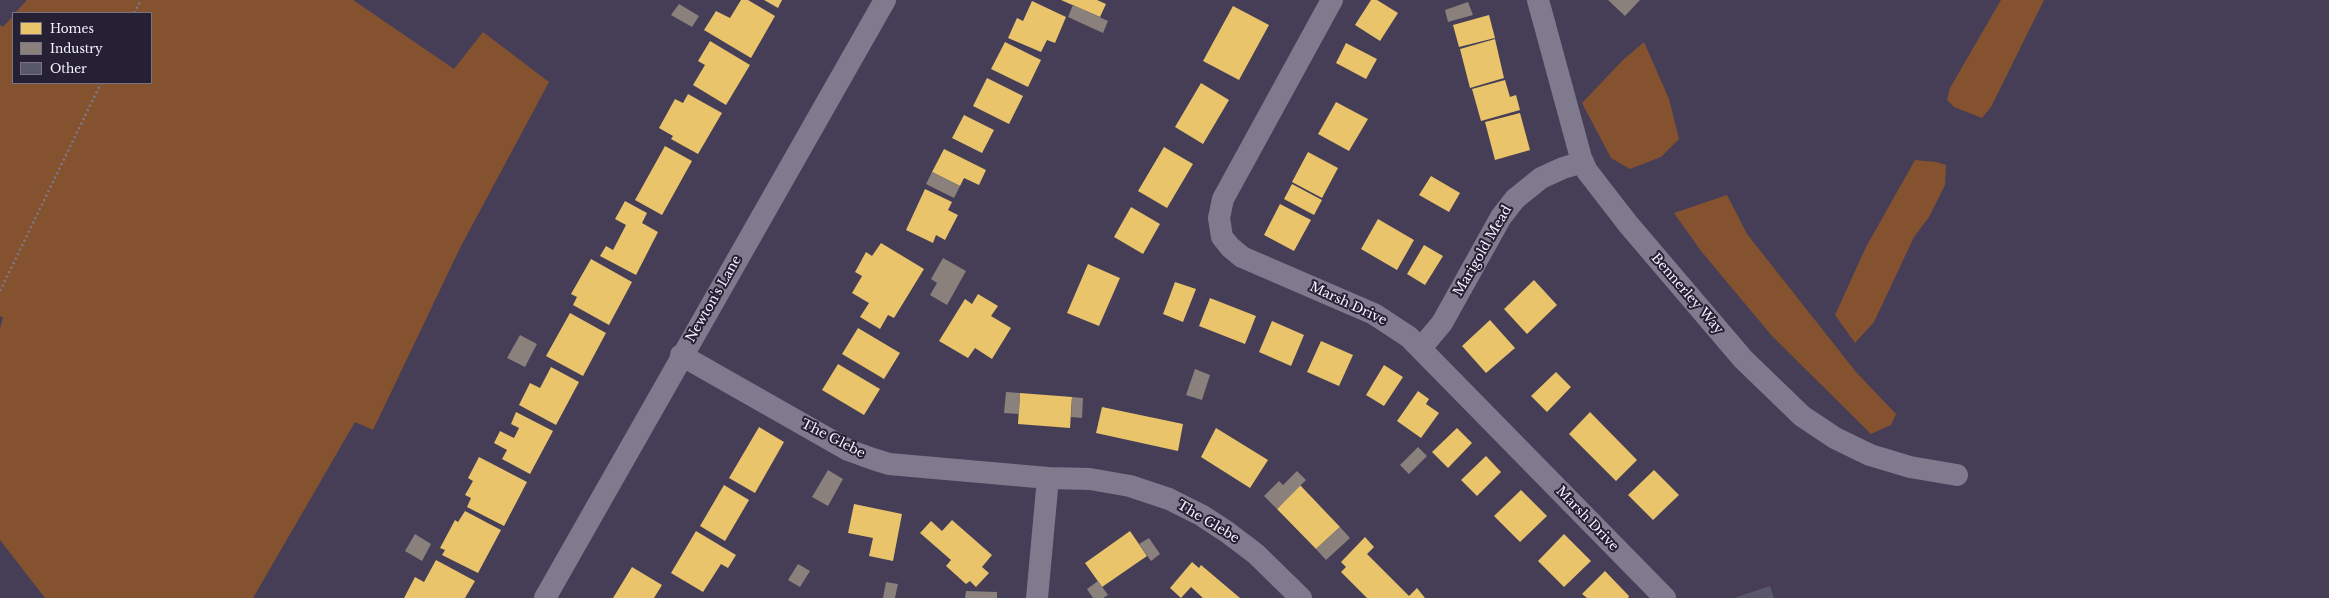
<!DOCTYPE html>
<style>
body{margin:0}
#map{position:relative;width:2329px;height:598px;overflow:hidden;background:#453e56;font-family:"Libre Baskerville",serif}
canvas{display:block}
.legend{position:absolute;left:12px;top:12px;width:140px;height:72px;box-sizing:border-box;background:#262035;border:1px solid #797485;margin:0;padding:5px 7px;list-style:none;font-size:12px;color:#f5f3fe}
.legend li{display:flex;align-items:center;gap:8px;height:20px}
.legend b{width:20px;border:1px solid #797485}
</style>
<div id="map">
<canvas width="2329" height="598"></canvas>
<ul class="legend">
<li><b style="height:11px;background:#e9c46a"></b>Homes</li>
<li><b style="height:11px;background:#8a817c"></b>Industry</li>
<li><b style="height:11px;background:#59576b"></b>Other</li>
</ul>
</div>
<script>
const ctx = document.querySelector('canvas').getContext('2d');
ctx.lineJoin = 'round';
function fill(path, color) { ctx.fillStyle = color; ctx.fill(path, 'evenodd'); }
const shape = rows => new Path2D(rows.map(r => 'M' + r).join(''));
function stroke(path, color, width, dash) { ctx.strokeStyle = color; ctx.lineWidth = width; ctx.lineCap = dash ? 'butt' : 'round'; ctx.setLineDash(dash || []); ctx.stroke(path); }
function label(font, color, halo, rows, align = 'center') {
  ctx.font = font + ' "Libre Baskerville",serif'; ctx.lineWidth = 4; ctx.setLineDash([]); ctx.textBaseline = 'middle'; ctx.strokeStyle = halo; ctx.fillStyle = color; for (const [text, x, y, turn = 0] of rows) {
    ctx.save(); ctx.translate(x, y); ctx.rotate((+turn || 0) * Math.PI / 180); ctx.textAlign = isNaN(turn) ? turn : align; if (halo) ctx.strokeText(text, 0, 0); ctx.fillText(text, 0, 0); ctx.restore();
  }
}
fill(shape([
 [27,0,353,0,454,69,483,32,549,82,460,248,373,430,355,422,253,598,45,598,0,540,0,328,3,318,0,316,0,25,3,27,13,16,13,83,151,83,151,13,15,13],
 [2001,0,2044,0,1991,107,1982,118,1954,107,1947,100,1950,88],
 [1644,42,1669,99,1679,139,1661,157,1630,169,1611,158,1582,103,1623,60],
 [1915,160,1936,162,1946,165,1945,185,1929,217,1914,237,1874,322,1855,343,1835,315,1866,247],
 [1727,195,1747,234,1856,372,1896,414,1891,425,1871,434,1772,336,1701,251,1674,213]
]), '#855230');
fill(shape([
 [741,0,748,0,775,16,751,58,704,30,716,11,730,18],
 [764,0,782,0,778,8],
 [1061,0,1097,0,1106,4,1100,17],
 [1371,0,1377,0,1398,13,1380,41,1355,25],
 [1032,1,1066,17,1055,43,1047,40,1041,52,1008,38,1017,18,1023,21],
 [1233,6,1269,25,1239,80,1203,61],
 [1489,15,1495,38,1459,47,1453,25],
 [1495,39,1504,78,1470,88,1460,49],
 [710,41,750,65,726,105,693,85,705,65,698,61],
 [1005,42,1041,60,1028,87,991,69],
 [1346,43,1377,59,1366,79,1336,63],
 [987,78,1023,96,1009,124,973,106],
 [1505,80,1510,97,1516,95,1520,110,1481,121,1472,89],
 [1201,83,1229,100,1203,144,1175,127],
 [688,94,722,113,698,154,671,139,673,136,659,128,675,99,683,103],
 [1336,102,1368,119,1349,151,1318,134],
 [1520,113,1530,150,1495,160,1485,122],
 [964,115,994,130,982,153,952,138],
 [665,146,692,161,662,215,635,200],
 [1164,147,1193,164,1167,208,1138,191],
 [944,149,986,170,979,185,964,178,960,186,932,172],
 [1308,152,1338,168,1322,198,1292,182],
 [1431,176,1460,193,1449,212,1419,195],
 [1292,184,1322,200,1314,215,1284,199],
 [925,189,952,202,948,210,958,215,945,240,936,235,933,243,906,230],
 [625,201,647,213,642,223,658,232,636,275,600,256,606,246,613,250,626,225,615,219],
 [1280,204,1311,220,1294,251,1264,235],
 [1131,207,1160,224,1143,254,1114,237],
 [1378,219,1414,240,1397,270,1361,249],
 [881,243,924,269,894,318,888,315,880,329,860,317,869,303,852,293,862,276,855,272,866,252,872,256],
 [1424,245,1443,256,1425,285,1407,274],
 [591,259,632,282,609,325,573,305,577,297,571,294],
 [1088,264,1120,278,1099,326,1067,313],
 [1534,280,1557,305,1527,334,1504,309],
 [1175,282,1196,289,1183,322,1163,314],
 [978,294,998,306,991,316,1011,328,992,359,975,348,968,358,939,341,965,299,972,304],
 [1210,298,1256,316,1245,344,1199,326],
 [570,313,606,333,583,376,546,356],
 [1490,320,1515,348,1486,373,1462,346],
 [1272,321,1304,335,1291,366,1259,352],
 [858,328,900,353,884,379,842,354],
 [1321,341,1353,355,1339,386,1307,372],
 [838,364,880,389,864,415,822,390],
 [1384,365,1403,377,1384,406,1366,395],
 [551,367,579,382,556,425,519,405,530,383,540,388],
 [1556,372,1571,387,1547,412,1531,396],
 [1418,391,1429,399,1426,404,1439,413,1421,438,1397,421],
 [1020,393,1072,397,1070,428,1018,424],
 [1102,407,1183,424,1178,451,1096,433],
 [516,412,553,431,530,474,502,459,507,450,494,443,500,431,514,438,519,428,511,424],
 [1590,412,1637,460,1616,481,1569,434],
 [759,427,784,442,755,493,729,478],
 [1216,428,1268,460,1250,488,1201,457],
 [1457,428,1472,443,1448,468,1432,452],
 [1486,456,1501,472,1477,496,1461,480],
 [479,457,527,482,504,526,467,507,471,498,465,495,473,481,468,478],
 [1654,470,1679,495,1653,520,1628,495],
 [724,485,749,500,725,541,700,526],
 [1300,485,1340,527,1316,549,1277,509],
 [1521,490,1547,516,1520,542,1494,516],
 [854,504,902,514,893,561,869,556,873,538,848,533],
 [465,511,501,530,478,573,442,555,445,550,440,548,455,520,458,522],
 [952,520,992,555,982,567,989,573,976,587,970,581,966,584,946,566,951,560,920,533,931,521,942,531],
 [696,531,736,555,728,568,721,564,703,592,671,573],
 [1130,531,1147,556,1102,587,1085,563],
 [1564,534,1591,561,1564,587,1538,561],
 [1365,537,1374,547,1367,554,1409,596,1417,588,1425,598,1367,598,1341,572,1346,567,1341,562],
 [436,560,475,581,465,598,404,598,415,577,424,582],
 [1192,562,1199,568,1201,565,1240,598,1203,598,1191,587,1181,598,1170,588],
 [632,567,662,585,654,598,613,598],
 [1605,571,1629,596,1628,598,1587,598,1582,594]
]), '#e9c46a');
fill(shape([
 [1608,0,1640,0,1625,16],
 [1468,2,1473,15,1448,22,1445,10],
 [679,4,699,16,692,27,671,15],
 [1073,5,1108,21,1103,33,1068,17],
 [932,172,960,186,954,198,926,184],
 [943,258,966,271,947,305,930,295,937,283,931,279],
 [520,335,537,344,525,367,507,358],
 [1195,369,1210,375,1202,400,1186,395],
 [1006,392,1020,393,1019,414,1004,413],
 [1072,397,1083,398,1082,418,1071,417],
 [1418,447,1427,456,1409,474,1400,465],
 [828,470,843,479,828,506,812,497],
 [1297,471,1306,480,1277,509,1264,496,1279,481,1283,485],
 [1340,527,1350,538,1326,560,1316,549],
 [415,534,431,544,422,561,405,551],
 [1149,538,1160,554,1151,561,1139,544],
 [798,564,810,571,800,587,788,580],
 [1098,581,1108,595,1103,598,1093,598,1087,589],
 [886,582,898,584,895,598,883,598],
 [966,591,997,592,997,598,965,598]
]), '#8a817c');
fill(shape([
 [1770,586,1774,598,1734,598]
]), '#59576b');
stroke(shape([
 [134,13,141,0],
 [0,291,101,83]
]), '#7c7989', 2.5, [2, 3]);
stroke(shape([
 [1332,0,1223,199,1219,218,1222,237,1230,247,1242,257,1374,314,1409,337,1665,598],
 [1538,0,1581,158,1587,171,1628,224,1743,359,1802,416,1835,438,1870,455,1910,467,1957,475],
 [1421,348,1442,323,1501,217,1515,199,1541,178,1563,168,1583,162],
 [681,355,848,450,873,459,889,464,1048,478,1090,479,1130,486,1169,499,1201,515,1227,532,1256,554,1301,598],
 [545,598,885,0],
 [1037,598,1048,478]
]), '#7f7a8d', 22);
label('13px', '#f5f3fe', '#262035', [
 ["Marigold Mead",1483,251,-60],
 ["Bennerley Way",1687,294,49],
 ["Newton's Lane",714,299,-60],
 ["Marsh Drive",1348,304,25],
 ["The Glebe",833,439,27],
 ["Marsh Drive",1587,519,46],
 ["The Glebe",1208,522,31]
]);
</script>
